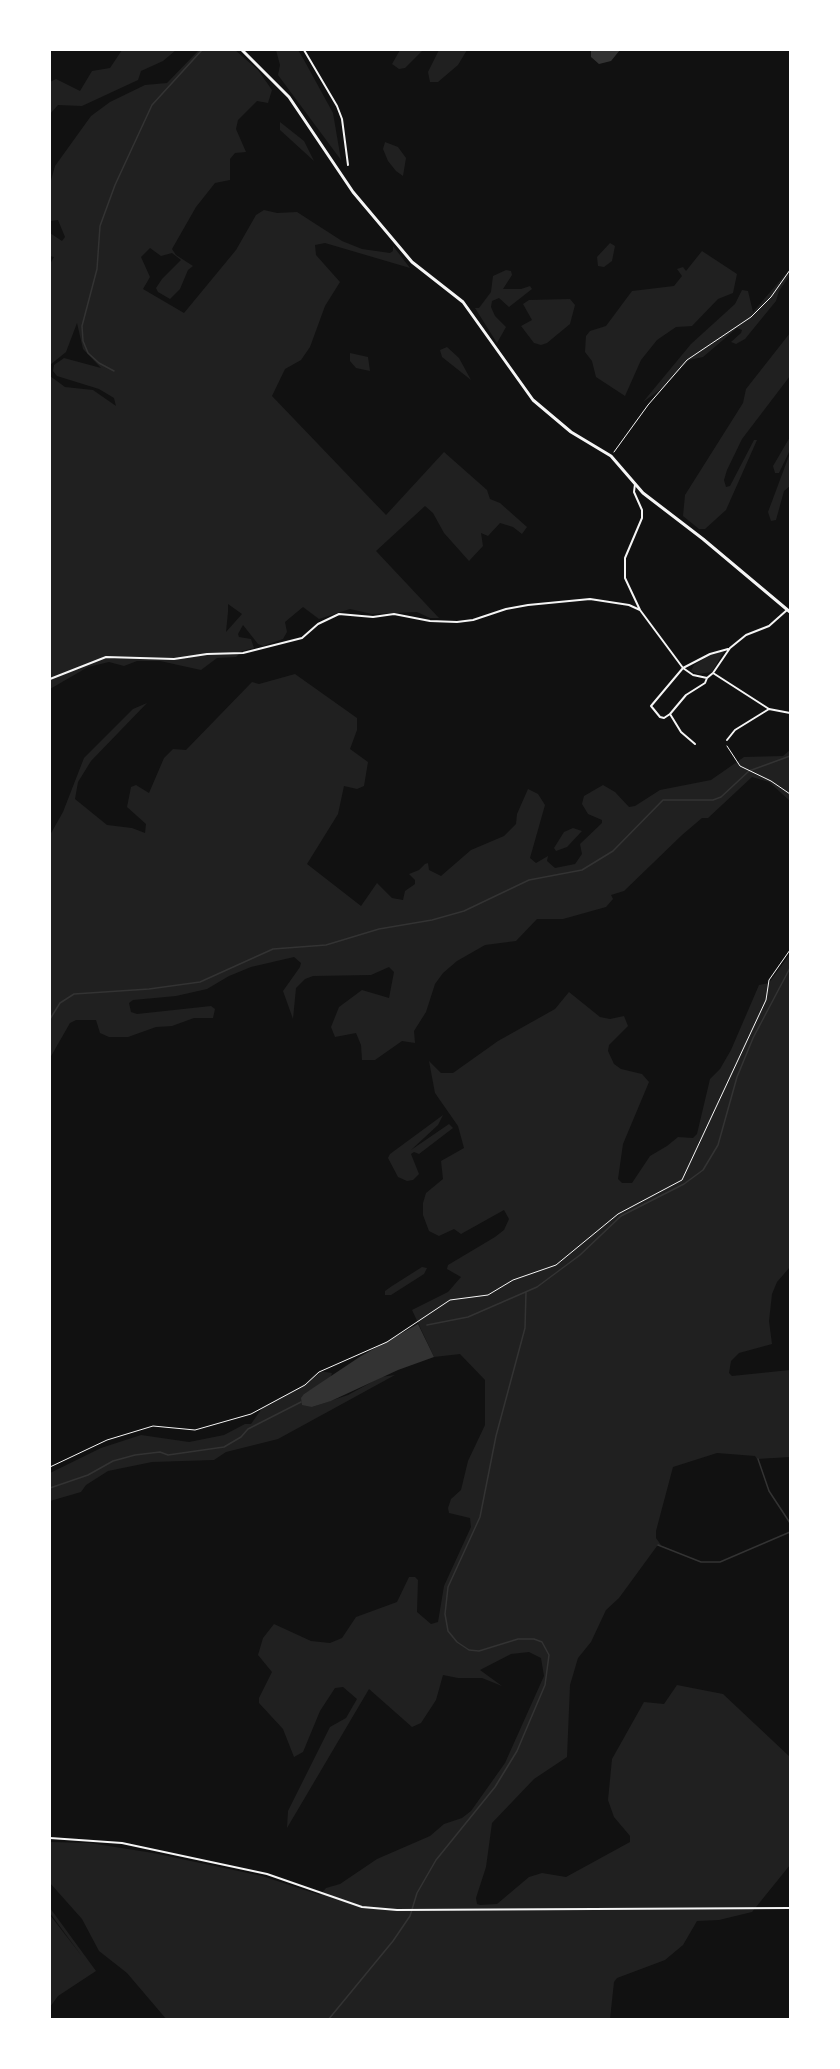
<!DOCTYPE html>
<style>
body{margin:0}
#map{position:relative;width:840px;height:2069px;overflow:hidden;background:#111;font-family:Overpass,sans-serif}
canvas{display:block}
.frame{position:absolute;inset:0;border:51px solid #fff;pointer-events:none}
</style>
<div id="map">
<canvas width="840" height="2069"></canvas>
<div class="frame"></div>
</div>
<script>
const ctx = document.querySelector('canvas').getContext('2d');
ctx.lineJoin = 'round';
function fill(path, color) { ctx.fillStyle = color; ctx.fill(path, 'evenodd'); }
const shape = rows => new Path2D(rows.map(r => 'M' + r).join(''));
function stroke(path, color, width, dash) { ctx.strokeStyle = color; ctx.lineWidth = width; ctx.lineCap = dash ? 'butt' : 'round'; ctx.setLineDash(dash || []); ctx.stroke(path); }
fill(shape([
 [122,50,176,50,163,61,141,71,138,80,82,106,58,105,50,114,50,82,56,79,80,91,92,71,110,68],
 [199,50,235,50,258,70,272,90,268,103,257,101,238,120,236,129,246,152,235,153,230,159,230,180,215,183,196,207,172,249,176,255,193,266,188,270,180,289,170,299,158,292,156,288,162,279,181,260,172,253,161,256,150,248,141,257,150,277,143,289,184,313,236,250,256,215,264,210,277,213,297,212,342,241,362,249,390,253,393,251,393,246,410,268,325,243,315,245,316,255,340,282,325,306,310,347,301,360,285,369,272,396,386,515,444,452,487,490,490,499,500,503,527,527,522,534,513,527,500,523,488,536,481,533,483,546,469,561,444,533,433,513,425,506,376,551,439,618,430,618,417,612,372,614,350,609,319,619,303,607,285,622,287,632,283,639,263,646,258,644,243,625,238,634,239,637,251,639,254,648,242,651,236,657,217,658,201,670,160,661,137,661,124,666,109,662,88,667,50,689,50,376,65,387,93,390,116,406,114,398,99,389,57,376,53,371,54,365,64,358,101,368,83,349,77,323,66,352,50,365,50,264,54,257,50,256,50,233,62,241,65,237,58,220,50,221,50,184,55,166,91,116,110,102,145,85,167,83],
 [228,604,242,614,226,632,228,612],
 [276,50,298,50,304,60,333,113,341,160,278,75,280,65],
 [400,50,422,50,422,51,405,68,399,69,392,64],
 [439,50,467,50,458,65,438,82,430,82,428,72],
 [280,122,304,141,314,161,280,130],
 [385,142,398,147,406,158,403,176,396,171,388,161,383,149],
 [610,243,615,246,612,261,604,267,598,266,597,257],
 [702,251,737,274,733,293,718,299,692,326,676,327,657,340,641,360,625,396,596,377,592,361,585,352,586,336,590,331,606,326,632,291,674,286,682,276,677,269,683,267,686,271],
 [790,269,790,275,779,291,776,301,745,339,736,344,731,342,741,333,742,330,737,328,703,357,689,360,664,387,643,402,691,344,735,304,742,290,748,291,753,312],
 [506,270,511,271,512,275,503,289,521,289,530,286,532,289,509,307,499,298,492,301,491,307,495,316,506,327,497,343,475,308,479,308,491,292,493,276],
 [570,299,575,305,570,324,547,343,541,345,534,343,521,326,532,320,523,304,529,300],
 [790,333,790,376,742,439,727,470,724,480,726,487,730,486,754,440,757,440,726,510,705,529,699,529,683,516,685,495,743,403,746,389],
 [447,347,459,358,471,380,442,357,440,350],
 [350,353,368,357,370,371,356,368,350,361],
 [790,437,790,450,779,473,775,473,773,466],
 [790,453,790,486,784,491,776,520,771,521,768,512],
 [724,651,712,672,698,674,691,671,694,665,710,655],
 [295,674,357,718,357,730,350,749,368,762,364,786,357,789,344,786,338,814,307,864,361,906,377,883,392,898,403,900,405,891,415,884,415,880,409,874,419,870,425,864,428,863,429,870,441,876,471,850,504,836,516,824,517,814,528,789,538,794,545,805,530,858,536,863,548,856,547,861,555,868,575,864,582,854,580,844,602,823,602,820,588,814,582,804,584,796,603,785,615,792,629,807,635,806,660,790,711,780,744,757,783,756,790,750,790,801,769,782,752,777,708,818,702,818,682,835,624,891,611,895,613,899,606,907,563,919,537,919,516,941,485,945,457,961,443,973,435,984,426,1012,414,1031,415,1043,402,1041,375,1060,362,1060,361,1045,356,1033,335,1037,331,1027,339,1007,362,990,389,998,394,972,389,967,371,975,313,976,305,979,296,988,293,1019,283,991,300,967,301,963,294,957,251,967,229,976,207,989,176,996,133,1000,129,1003,131,1012,137,1014,211,1006,215,1009,213,1018,194,1018,172,1026,156,1027,128,1037,109,1037,100,1033,96,1020,76,1020,70,1023,50,1058,50,835,63,812,84,758,133,709,147,703,91,761,78,782,75,799,107,825,132,828,145,833,146,824,127,807,131,787,136,785,149,793,164,758,173,749,186,750,252,682,259,684],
 [573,828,582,831,567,847,556,851,554,848,564,832],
 [790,954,790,1267,777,1282,772,1294,769,1321,772,1344,739,1353,731,1361,729,1373,732,1376,790,1370,790,1457,757,1459,755,1456,717,1453,673,1467,656,1531,656,1538,661,1545,657,1546,619,1598,606,1610,591,1642,578,1658,570,1685,567,1757,534,1779,492,1823,486,1867,476,1898,477,1904,480,1905,497,1904,529,1877,542,1873,566,1877,630,1842,630,1836,614,1817,608,1800,612,1759,644,1702,664,1704,677,1685,723,1694,790,1757,790,1865,752,1912,719,1920,697,1921,683,1945,665,1960,617,1978,614,1982,610,2019,167,2020,127,1973,99,1951,82,1919,50,1883,50,1842,90,1843,153,1853,262,1876,320,1895,326,1888,340,1884,377,1859,430,1836,444,1824,462,1818,471,1811,505,1763,544,1676,541,1658,529,1652,511,1654,480,1670,502,1686,482,1678,458,1678,443,1675,436,1700,421,1723,412,1727,369,1689,287,1828,288,1811,330,1727,346,1718,357,1699,343,1687,335,1688,320,1711,303,1752,294,1757,283,1729,259,1703,259,1698,272,1672,258,1655,263,1638,274,1624,311,1641,330,1643,342,1638,356,1617,397,1602,409,1577,415,1577,418,1580,417,1612,431,1624,438,1622,444,1586,471,1527,470,1518,449,1513,448,1508,451,1499,461,1490,468,1461,485,1425,485,1380,460,1354,434,1357,412,1310,448,1292,461,1277,447,1269,448,1265,495,1237,504,1230,509,1219,504,1210,461,1234,454,1229,439,1236,429,1231,423,1215,423,1203,426,1193,443,1179,441,1161,464,1148,458,1126,435,1093,429,1061,441,1073,453,1073,498,1041,555,1009,569,992,600,1017,610,1019,624,1016,628,1026,609,1045,608,1051,614,1064,621,1069,642,1074,649,1082,623,1144,618,1179,622,1183,632,1183,650,1156,667,1146,678,1137,693,1138,697,1134,710,1079,720,1069,731,1050,759,985,769,983],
 [443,1115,438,1125,411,1150,449,1124,453,1128,419,1154,414,1152,411,1154,419,1174,413,1180,407,1181,398,1177,388,1158,390,1154],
 [422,1267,427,1268,424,1274,391,1295,385,1295,385,1291,392,1286],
 [319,1371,332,1373,330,1379,304,1394,312,1407,348,1395,381,1377,395,1375,278,1439,226,1452,214,1460,152,1462,108,1471,86,1485,81,1492,50,1501,50,1473,101,1448,141,1435,189,1442,224,1435,245,1424,251,1424,263,1407,300,1387],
 [50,1908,96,1971,58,1996,50,2007,50,1915,81,1955,50,1913]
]), '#202020');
fill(shape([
 [591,50,620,50,611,61,599,64,591,57],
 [418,1324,434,1357,398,1370,331,1401,312,1407,302,1405,301,1398,304,1394,361,1356]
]), '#333');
stroke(shape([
 [114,371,99,363,88,353,83,341,82,326,97,269,100,226,115,185,152,105,202,50],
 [50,1019,60,1003,74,994,149,989,200,982,273,949,326,945,379,929,432,920,464,911,529,880,582,870,613,851,663,800,713,800,721,797,749,771,790,756],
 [427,1325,468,1317,537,1287,580,1255,621,1216,684,1184,703,1170,718,1145,737,1077,753,1038,790,968],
 [758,1459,769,1491,790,1523],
 [50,1488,88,1475,113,1461,135,1455,160,1452,168,1455,224,1447,241,1437,248,1429,301,1402],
 [658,1545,701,1562,720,1562,790,1532],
 [328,2020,393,1941,410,1916,417,1893,436,1860,495,1787,517,1751,545,1685,549,1655,542,1642,534,1639,518,1639,479,1651,469,1650,457,1642,448,1631,445,1614,448,1587,480,1517,496,1436,525,1328,526,1292]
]), '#333', 1.5);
stroke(shape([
 [614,452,648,405,687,360,751,317,771,297,790,270],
 [727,746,740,766,771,781,790,794],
 [50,1467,107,1440,153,1426,195,1430,251,1414,305,1385,319,1372,387,1342,450,1300,488,1295,513,1280,556,1265,618,1214,682,1180,766,1000,769,980,790,950]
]), '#f5f5f5', 1);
stroke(shape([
 [304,50,337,106,342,119,348,165],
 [635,484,634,492,642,510,642,518,625,558,625,578,640,610,683,668,693,675,707,678,713,673,730,648,746,635,769,626,787,610],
 [713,673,769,709,790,713],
 [50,679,106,657,174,659,207,654,243,653,302,638,318,624,339,614,373,617,394,614,430,621,457,622,473,620,506,609,528,605,590,599,629,605,640,610],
 [670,714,664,718,660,717,651,706,683,668,710,654,728,649],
 [727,740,735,730,769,709],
 [695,744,681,732,670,714,686,695,705,683,707,678]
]), '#f5f5f5', 2);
stroke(shape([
 [50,1838,122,1843,267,1874,362,1907,397,1910,790,1908]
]), '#f5f5f5', 2);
stroke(shape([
 [242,50,289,97,353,192,412,262,463,302,533,400,571,432,611,456,643,493,703,539,790,612]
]), '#f5f5f5', 3);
</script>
